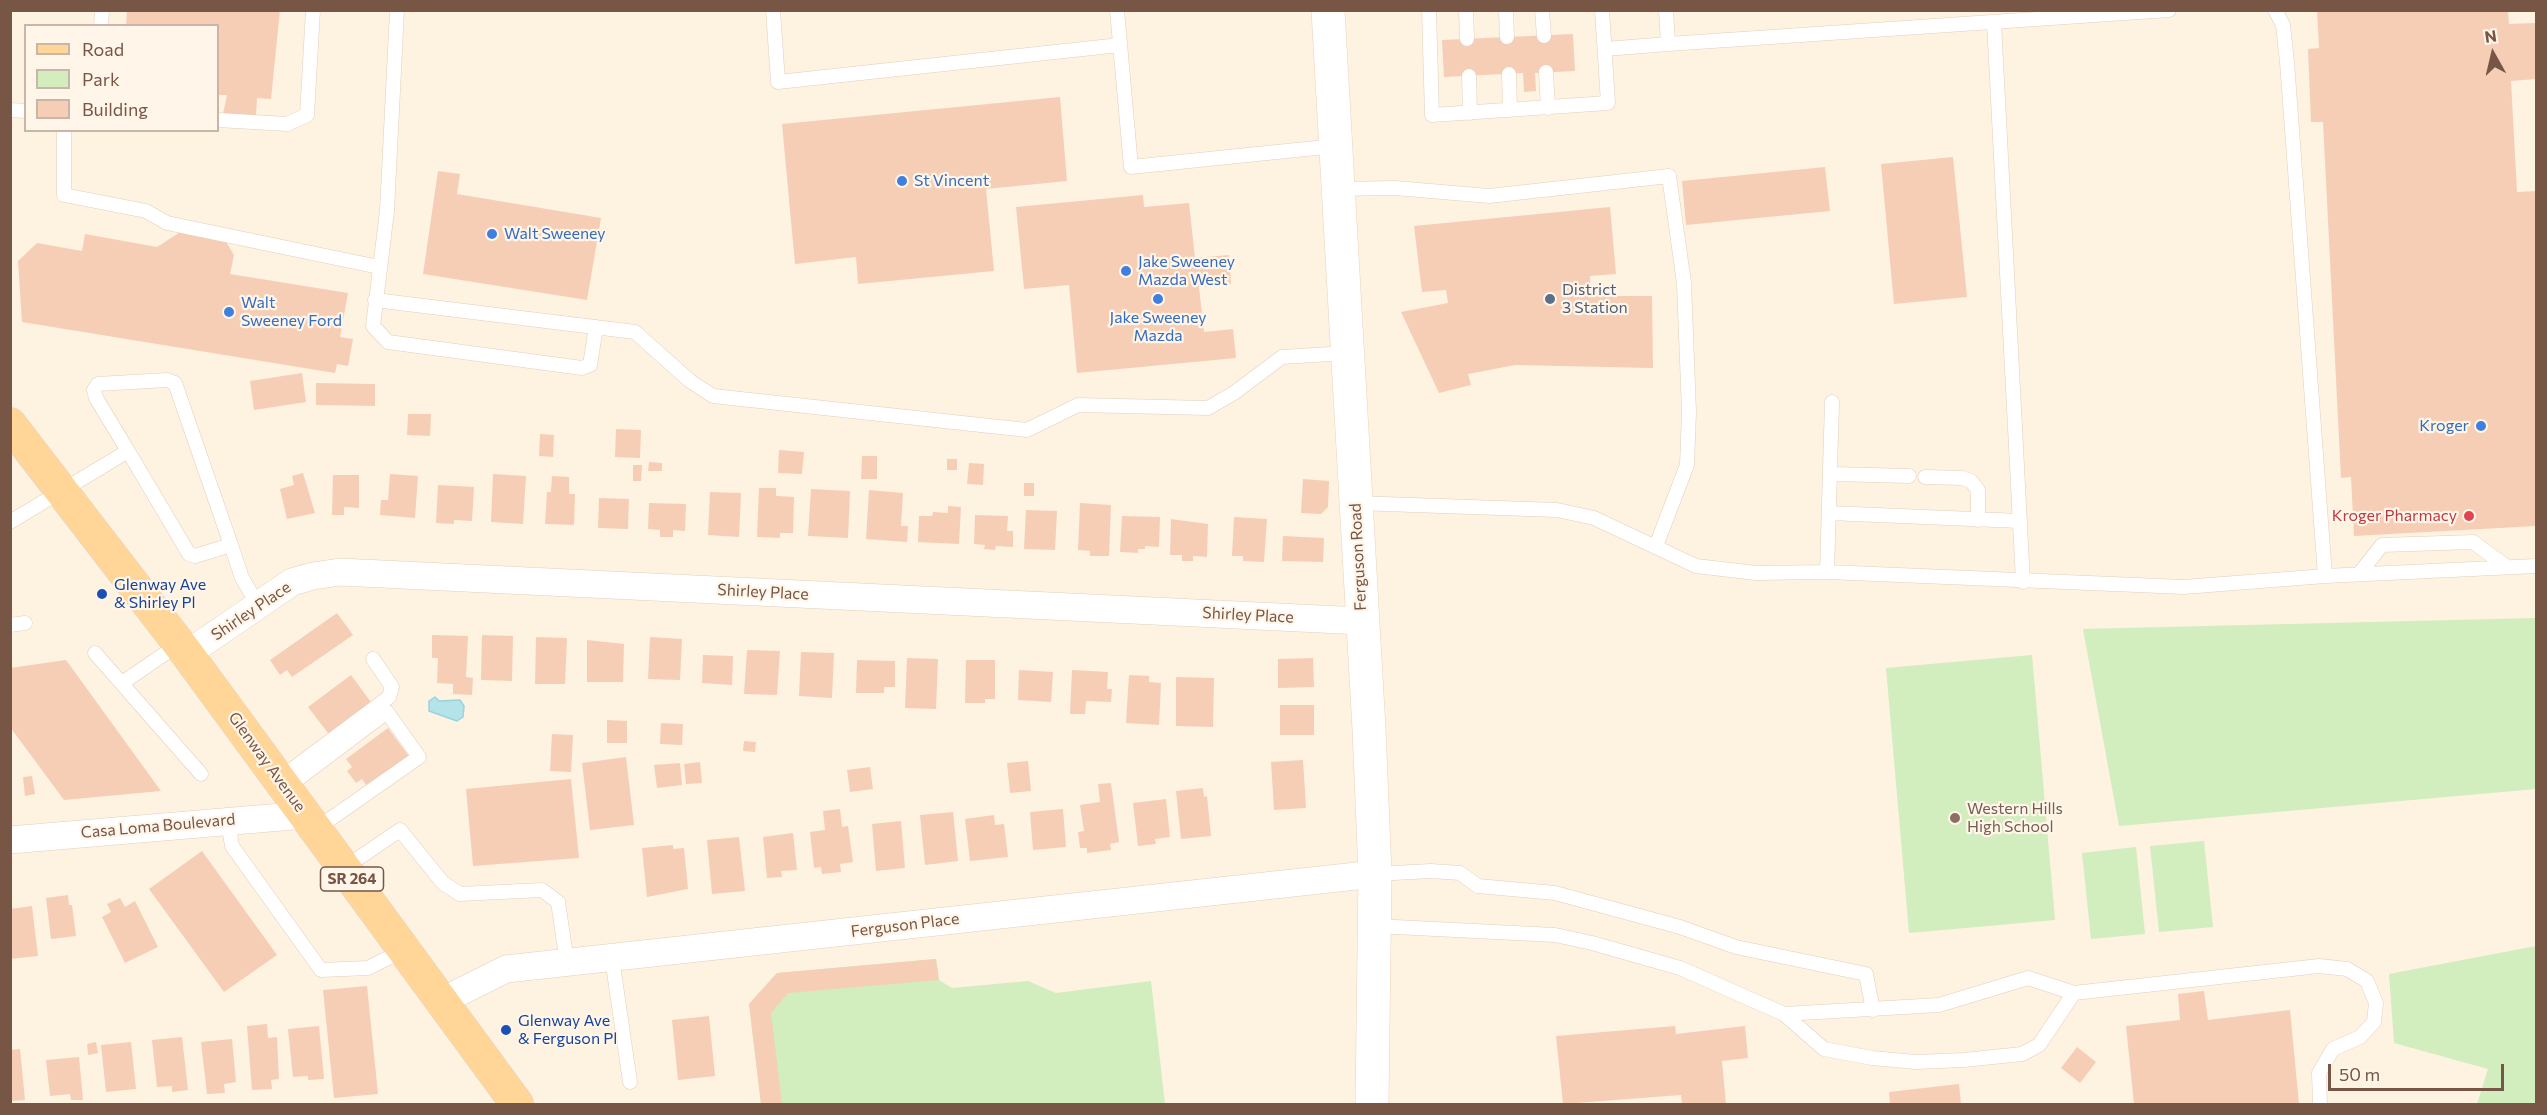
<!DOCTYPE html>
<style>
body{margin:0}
#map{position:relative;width:2547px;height:1115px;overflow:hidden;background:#fef2e1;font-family:Commissioner,sans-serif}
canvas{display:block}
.frame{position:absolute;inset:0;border:12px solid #785646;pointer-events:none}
.legend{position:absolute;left:24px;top:24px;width:195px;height:108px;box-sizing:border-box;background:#fff6e9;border:2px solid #c9b6a8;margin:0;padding:8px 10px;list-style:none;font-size:18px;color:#785646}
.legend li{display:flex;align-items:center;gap:12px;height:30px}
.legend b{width:30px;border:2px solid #c9b6a8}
.north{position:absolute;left:2463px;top:24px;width:60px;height:60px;-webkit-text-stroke:4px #fff6e9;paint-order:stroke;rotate:352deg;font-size:16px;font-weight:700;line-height:24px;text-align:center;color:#785646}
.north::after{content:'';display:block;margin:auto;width:21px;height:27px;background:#785646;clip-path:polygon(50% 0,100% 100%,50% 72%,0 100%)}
.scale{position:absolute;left:2328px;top:1064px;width:176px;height:27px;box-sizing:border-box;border:3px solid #785646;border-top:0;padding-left:8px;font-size:18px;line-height:21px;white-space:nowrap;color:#785646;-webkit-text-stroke:4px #fff6e9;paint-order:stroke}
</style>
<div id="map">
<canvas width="2547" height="1115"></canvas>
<div class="frame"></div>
<ul class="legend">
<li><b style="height:8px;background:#ffd697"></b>Road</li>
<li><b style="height:16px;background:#d2edbe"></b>Park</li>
<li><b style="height:16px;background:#f6ceb6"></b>Building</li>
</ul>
<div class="north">N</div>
<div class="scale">50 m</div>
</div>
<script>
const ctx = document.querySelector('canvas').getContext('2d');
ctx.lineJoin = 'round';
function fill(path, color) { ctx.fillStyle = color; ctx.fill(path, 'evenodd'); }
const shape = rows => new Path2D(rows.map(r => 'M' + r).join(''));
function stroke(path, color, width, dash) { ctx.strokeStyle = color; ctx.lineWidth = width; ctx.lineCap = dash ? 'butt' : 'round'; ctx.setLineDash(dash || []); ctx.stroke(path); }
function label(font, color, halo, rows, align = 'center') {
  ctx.font = font + ' Commissioner,sans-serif'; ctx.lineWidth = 4.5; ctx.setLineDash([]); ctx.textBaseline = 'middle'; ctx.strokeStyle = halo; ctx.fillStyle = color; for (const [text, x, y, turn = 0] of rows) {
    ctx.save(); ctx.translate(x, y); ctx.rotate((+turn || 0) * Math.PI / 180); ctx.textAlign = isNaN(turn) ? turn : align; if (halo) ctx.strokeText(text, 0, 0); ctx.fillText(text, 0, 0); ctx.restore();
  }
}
fill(shape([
 [2536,618,2536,789,2119,826,2083,629],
 [2032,655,2055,920,1909,933,1886,668],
 [2204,841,2213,927,2159,932,2150,846],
 [2136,847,2145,934,2091,939,2082,853],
 [2536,946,2536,1104,2477,1104,2488,1069,2394,1043,2389,974],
 [936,959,939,980,952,988,1028,981,1056,993,1151,981,1165,1104,761,1104,749,1004,777,973]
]), '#d2edbe');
const water = shape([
 [435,697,439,701,460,700,464,706,463,717,457,721,429,711,429,701,435,697]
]);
fill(water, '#b4e3e9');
stroke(water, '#99d3dc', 1.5);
fill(shape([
 [127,10,280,10,271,99,257,98,256,116,223,114,227,95,218,95,218,26,126,26],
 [2317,10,2508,10,2509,24,2536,23,2536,79,2511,81,2517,192,2536,191,2536,526,2354,536,2351,477,2341,478,2323,122,2311,122,2308,49,2319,48],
 [1573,34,1575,71,1535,73,1536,91,1524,92,1523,73,1444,77,1442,40],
 [1060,97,1067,181,986,189,994,271,858,284,856,257,795,264,782,124],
 [1953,157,1967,297,1894,304,1881,164],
 [1825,167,1830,211,1686,225,1682,181],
 [438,171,460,174,457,194,601,218,587,300,423,274],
 [1143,195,1144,207,1189,203,1195,258,1229,255,1231,284,1199,287,1204,332,1233,329,1236,358,1077,373,1069,285,1024,289,1016,207],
 [1610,207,1616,274,1590,276,1591,296,1652,296,1653,368,1515,365,1468,374,1471,385,1439,393,1401,312,1448,303,1446,290,1422,292,1414,226],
 [185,229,222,235,234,255,230,274,348,293,340,337,353,339,348,366,337,364,335,373,22,322,18,261,37,243,82,251,85,234,157,247],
 [302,373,306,402,254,410,250,381],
 [316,383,375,384,375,406,316,405],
 [408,414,431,414,430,436,407,435],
 [616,429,641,430,640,458,615,457],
 [540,434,554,435,553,457,539,456],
 [779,450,804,452,802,474,778,473],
 [862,456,877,456,877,479,861,479],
 [947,459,957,459,957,470,947,470],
 [649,462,662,463,662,471,648,471],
 [969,463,984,464,983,485,967,484],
 [633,465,642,465,641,481,633,481],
 [303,473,315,513,287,519,280,489,294,485,292,476],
 [390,474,418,476,415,518,380,515,381,500,388,500],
 [493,474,526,476,523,524,491,522],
 [333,475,359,475,359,508,344,507,344,515,332,515],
 [552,476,569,477,569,494,575,494,574,525,545,524,547,492,551,492],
 [1303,479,1329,481,1328,507,1321,514,1301,513],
 [1024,483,1034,483,1034,496,1024,496],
 [438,485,474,487,472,521,454,520,454,524,436,523],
 [759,488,776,488,776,496,794,497,793,533,780,533,780,538,757,537],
 [811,489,850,491,848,538,808,536],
 [869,490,903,493,901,526,908,526,907,542,866,539],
 [710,492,741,493,739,537,708,535],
 [599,498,629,499,628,529,598,528],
 [649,503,686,504,685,531,673,530,673,537,660,537,660,530,648,529],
 [1080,503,1111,505,1109,556,1090,556,1090,551,1078,550],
 [948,506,961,507,959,544,918,542,919,516,932,516,933,512,948,513],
 [1026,510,1057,511,1055,550,1024,549],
 [975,515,1008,516,1007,531,1013,531,1013,547,996,546,995,550,984,549,985,545,974,544],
 [1122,516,1160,517,1159,547,1145,546,1145,549,1138,549,1138,553,1120,552],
 [1234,517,1267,519,1264,562,1243,561,1243,556,1232,556],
 [1171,519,1208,524,1207,557,1193,556,1193,561,1182,561,1182,555,1170,555],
 [1283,536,1324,538,1323,562,1282,561],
 [337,613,353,635,292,677,287,670,280,675,270,660],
 [432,635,468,636,466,677,473,678,472,695,453,694,453,684,437,683,438,658,432,658],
 [482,635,513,636,512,681,481,680],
 [536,637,567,638,565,684,535,684],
 [650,637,682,639,680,680,648,679],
 [587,640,624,644,623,682,587,682],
 [747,650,780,651,777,695,744,694],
 [801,652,834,653,832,698,799,696],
 [703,655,733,656,732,685,702,683],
 [907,658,938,659,936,709,905,708],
 [1313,658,1314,687,1278,688,1278,659],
 [66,660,161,791,64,800,10,727,10,668],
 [857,660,895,661,895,687,884,687,884,693,856,693],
 [966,660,995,660,995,699,985,699,985,703,965,703],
 [1019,670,1053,672,1051,702,1018,700],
 [1072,670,1108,672,1107,689,1112,689,1111,702,1086,701,1085,714,1070,714],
 [351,675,373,705,331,737,308,707],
 [1129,675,1149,676,1149,682,1161,683,1159,725,1126,723],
 [1176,677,1214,678,1213,727,1176,726],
 [1280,705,1314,705,1314,735,1280,735],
 [607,720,627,721,627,743,607,743],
 [661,723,683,724,682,745,660,744],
 [388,728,411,759,369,789,362,779,356,783,347,771,352,767,346,759],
 [552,734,573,735,571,772,550,771],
 [744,741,756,742,755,752,743,751],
 [626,757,634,825,590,830,582,763],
 [1303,760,1306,808,1274,810,1271,762],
 [1028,761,1031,791,1010,793,1007,763],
 [700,762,702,783,686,784,684,764],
 [680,763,682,785,657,788,654,765],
 [870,767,873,789,850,792,847,770],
 [32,776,35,794,25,796,23,777],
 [571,779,579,858,473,866,466,789],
 [1111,783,1119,842,1110,844,1111,850,1087,853,1087,848,1080,848,1078,832,1084,831,1080,805,1100,802,1098,784],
 [1203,788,1204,797,1207,796,1211,836,1181,839,1176,791],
 [1166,799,1170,837,1155,839,1156,844,1138,846,1133,803],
 [840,809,842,827,848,826,853,862,840,864,841,872,822,874,821,867,814,868,810,832,825,830,823,811],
 [1063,809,1066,847,1033,850,1030,812],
 [953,812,958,861,925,865,920,815],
 [994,815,995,825,1004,824,1008,857,970,861,965,819],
 [901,821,905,868,876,871,872,824],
 [793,833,797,870,781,871,782,877,767,878,763,837],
 [739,837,745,891,712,894,707,840],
 [673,845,673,849,684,848,688,889,647,897,642,848],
 [202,851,277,955,224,992,149,889],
 [68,895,69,905,72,905,76,936,51,939,46,898],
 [120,898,125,907,135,901,158,947,125,963,102,917,111,912,107,904],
 [32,906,38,956,10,959,10,909],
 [936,959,939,980,788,993,771,1013,782,1104,761,1104,749,1004,777,973],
 [367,986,378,1094,334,1098,323,990],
 [2204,991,2208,1020,2290,1010,2299,1104,2134,1104,2126,1026,2180,1020,2178,994],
 [709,1016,715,1076,678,1080,672,1020],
 [267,1024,268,1038,277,1037,279,1079,271,1080,272,1089,252,1090,247,1026],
 [319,1026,324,1079,308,1080,308,1076,293,1077,288,1029],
 [1675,1026,1676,1034,1745,1026,1748,1058,1722,1061,1726,1104,1682,1104,1681,1095,1563,1104,1556,1036],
 [182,1037,188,1090,172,1092,172,1086,157,1087,152,1040],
 [232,1039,236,1082,224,1084,225,1093,207,1094,201,1042],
 [96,1042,98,1053,88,1055,87,1044],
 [131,1042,136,1089,106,1092,101,1045],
 [2077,1047,2096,1062,2080,1083,2061,1068],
 [20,1049,25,1100,10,1101,10,1050],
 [79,1057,83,1100,71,1100,70,1094,50,1096,46,1060],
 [1959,1084,1961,1104,1890,1104,1889,1092]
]), '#f6ceb6');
const lane = shape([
 [397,10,387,211,373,326,388,342,582,368,590,365,596,327],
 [773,10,778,82,1120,45],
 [1117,10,1131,167,1335,146],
 [1429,10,1432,115,1608,103,1602,10],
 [1466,10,1467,39],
 [1506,10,1507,37],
 [1542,10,1544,36],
 [1666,10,1668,44,2169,10],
 [2275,10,2283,25,2287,62,2325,576],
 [1994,22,2023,582],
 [101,26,102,10],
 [1605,49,1668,44],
 [1546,72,1548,108],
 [1509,74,1510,110],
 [1469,76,1470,113],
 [10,110,26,111],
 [218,120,287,124,307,115,313,10],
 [64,130,64,195,146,211,167,223,379,267],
 [1338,189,1395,188,1489,196,1669,176,1684,283,1689,412,1687,465,1656,546],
 [375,300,635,332,690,381,713,396,1027,430,1078,405,1208,408,1234,393,1282,357,1347,353],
 [1832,474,1909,476],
 [1925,477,1962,478,1971,481,1978,490,1978,520],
 [1355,503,1557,510,1594,518,1696,566,1756,573,1827,572,2184,587,2325,576,2536,566],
 [1829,513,2020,521],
 [10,522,128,451,96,398,94,390,98,384,167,380,175,383,231,545,195,556,189,554,128,451],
 [231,545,242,578,258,605],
 [1827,572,1832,402],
 [2359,574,2382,545,2473,542,2507,567],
 [10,625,25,623],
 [95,653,201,774],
 [122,683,179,644],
 [279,779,389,697,392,687,373,659],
 [286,788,387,712,419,757,316,829],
 [228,821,232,846,321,970,368,968,404,950],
 [344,868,400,830,443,883,460,894,542,890,558,902,567,963],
 [1375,874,1431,871,1460,873,1478,886,1555,893,1680,927,1736,947,1866,974,1873,1010],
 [1375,926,1555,935,1592,943,1680,968,1784,1014,1939,1005,2028,978,2074,993,2319,966,2347,969,2367,981,2376,1003,2374,1022,2360,1037,2333,1049,2319,1073,2320,1104],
 [612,958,630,1082],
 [1784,1014,1824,1049,1872,1058,1916,1062,1964,1060,2022,1054,2039,1045,2074,993]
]);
const street = shape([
 [187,654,292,582,313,576,340,572,1362,621],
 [10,840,305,815],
 [442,1001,506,969,1375,874]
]);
const secondary = shape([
 [1328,10,1369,729,1375,874,1372,1104]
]);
const primary = shape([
 [10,424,187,654,517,1104]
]);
stroke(lane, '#e3cebc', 15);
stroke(street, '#e3cebc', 28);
stroke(secondary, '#ebd1bb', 34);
stroke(primary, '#dfd6d3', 34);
stroke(lane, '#fff', 14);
stroke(street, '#fff', 27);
stroke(secondary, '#fff', 33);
stroke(primary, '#ffd697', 33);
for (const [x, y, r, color] of [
 [902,181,6,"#3f7fe0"],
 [492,234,6,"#3f7fe0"],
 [1126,271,6,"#3f7fe0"],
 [1158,299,6,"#3f7fe0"],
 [1550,299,6,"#5c6f8a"],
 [229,312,6,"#3f7fe0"],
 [2481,426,6,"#3f7fe0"],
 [2469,516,6,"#e0444e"],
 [102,594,6,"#1a4fb4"],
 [1955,818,6,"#8d6e63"],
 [506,1030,6,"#1a4fb4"]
]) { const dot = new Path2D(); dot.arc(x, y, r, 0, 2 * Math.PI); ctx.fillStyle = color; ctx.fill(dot); stroke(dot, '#fff6e9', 2); }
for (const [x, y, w] of [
 [352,879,63]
]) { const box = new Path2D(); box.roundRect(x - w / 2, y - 12, w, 24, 4.5); ctx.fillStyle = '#fff6e9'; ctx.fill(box); stroke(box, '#785646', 1.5); }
label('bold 15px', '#785646', null, [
 ["SR 264",352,879]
]);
label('16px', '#366cbe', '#fff6e9', [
 ["St Vincent",914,181],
 ["Walt Sweeney",504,234],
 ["Jake Sweeney",1138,262],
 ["Mazda West",1138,280],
 ["Walt",241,303],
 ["Sweeney Ford",241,321],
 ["Jake Sweeney",1158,318,"center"],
 ["Mazda",1158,336,"center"],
 ["Kroger",2469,426,"right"]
], 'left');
label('16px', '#4e5e75', '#fff6e9', [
 ["District",1562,290],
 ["3 Station",1562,308]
], 'left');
label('16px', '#be3a42', '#fff6e9', [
 ["Kroger Pharmacy",2457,516]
], 'right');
label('16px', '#785646', '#fff6e9', [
 ["Ferguson Road",1358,557,-93],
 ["Shirley Place",763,592,3],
 ["Shirley Place",251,611,-34],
 ["Shirley Place",1248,615,3],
 ["Glenway Avenue",267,762,54],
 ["Casa Loma Boulevard",158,826,-5],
 ["Ferguson Place",905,925,-7]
]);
label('16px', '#164399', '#fff6e9', [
 ["Glenway Ave",114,585],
 ["& Shirley Pl",114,603],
 ["Glenway Ave",518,1021],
 ["& Ferguson Pl",518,1039]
], 'left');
label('16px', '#785e54', '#fff6e9', [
 ["Western Hills",1967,809],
 ["High School",1967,827]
], 'left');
</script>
